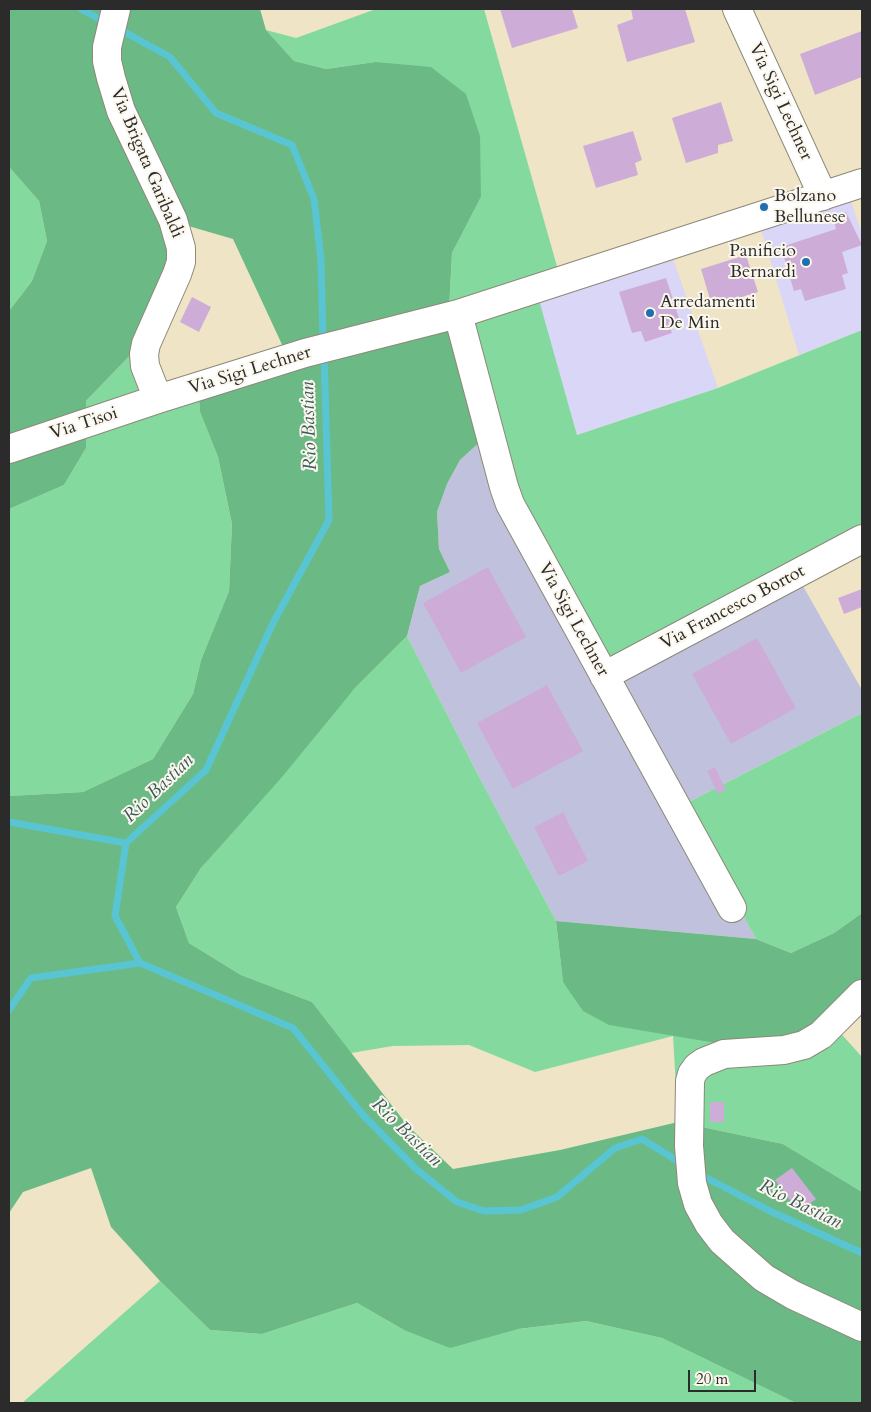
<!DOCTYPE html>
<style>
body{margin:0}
#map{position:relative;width:871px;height:1412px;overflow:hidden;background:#efe4c6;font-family:Cardo,serif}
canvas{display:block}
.frame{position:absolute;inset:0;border:10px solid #2b2b2b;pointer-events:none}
.scale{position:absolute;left:688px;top:1370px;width:68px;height:22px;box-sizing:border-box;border:2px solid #2b2b2b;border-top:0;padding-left:6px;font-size:15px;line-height:18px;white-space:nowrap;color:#2b2b2b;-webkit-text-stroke:4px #fbf7ec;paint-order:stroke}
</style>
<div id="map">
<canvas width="871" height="1412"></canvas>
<div class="frame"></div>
<div class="scale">20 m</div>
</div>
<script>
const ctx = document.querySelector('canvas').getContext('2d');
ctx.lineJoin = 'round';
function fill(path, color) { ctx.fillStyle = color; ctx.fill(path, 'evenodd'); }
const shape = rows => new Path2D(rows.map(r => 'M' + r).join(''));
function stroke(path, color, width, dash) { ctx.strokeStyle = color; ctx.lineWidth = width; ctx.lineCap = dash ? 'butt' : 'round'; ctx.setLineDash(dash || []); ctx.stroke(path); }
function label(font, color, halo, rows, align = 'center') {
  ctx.font = font + ' Cardo,serif'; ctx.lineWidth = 4; ctx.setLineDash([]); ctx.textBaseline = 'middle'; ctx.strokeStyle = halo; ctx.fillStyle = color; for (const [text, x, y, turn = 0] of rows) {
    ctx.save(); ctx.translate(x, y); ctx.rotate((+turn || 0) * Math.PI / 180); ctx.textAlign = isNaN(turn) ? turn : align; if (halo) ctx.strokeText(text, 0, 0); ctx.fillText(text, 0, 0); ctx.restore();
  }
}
fill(shape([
 [848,193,862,234,862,330,799,355,759,223],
 [670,250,718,388,577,435,536,292]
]), '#d9d6f7');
fill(shape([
 [482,440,799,579,862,690,862,713,683,805,756,939,556,921,476,771,407,636,420,586,450,572,439,549,437,512,447,484,460,460]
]), '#c0c2dd');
fill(shape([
 [376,9,484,9,562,284,537,293,577,435,718,388,862,330,862,541,600,682,507,510,449,310,452,253,481,197,375,62,326,69,294,61,266,30,296,38],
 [9,167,39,201,47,241,32,281,9,311],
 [139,346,146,402,198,383,200,412,218,457,232,524,229,591,201,660,193,694,153,759,83,792,9,796,9,509,64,485,86,448,86,401],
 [407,636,476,771,556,921,563,982,836,1028,862,1057,862,1192,783,1144,678,1122,673,1036,535,1072,469,1045,393,1046,351,1053,312,1002,241,975,189,943,176,907,201,868,355,688],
 [862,713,862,913,834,933,791,953,756,939,683,805],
 [160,1281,210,1330,262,1334,357,1303,404,1330,519,1329,586,1321,662,1338,796,1403,22,1403]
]), '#84da9e');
fill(shape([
 [9,9,260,9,266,30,294,61,326,69,375,62,431,67,466,94,480,136,481,197,452,253,449,310,482,440,460,460,447,484,437,512,439,549,450,572,420,586,407,636,355,688,282,777,201,868,176,907,189,943,241,975,312,1002,407,1125,453,1169,560,1150,678,1122,783,1144,862,1192,862,1403,796,1403,662,1338,586,1321,518,1329,450,1348,404,1330,357,1303,262,1334,210,1330,160,1281,111,1227,91,1168,23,1192,9,1213,9,796,83,792,153,759,193,694,201,660,229,591,232,524,218,457,200,412,198,383,285,351,233,239,185,225,139,346,86,401,86,448,64,485,9,509,9,311,32,281,47,241,39,201,9,167],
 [862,913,862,1002,836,1028,728,1045,609,1025,583,1011,563,982,556,921,756,939,791,953,834,933]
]), '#6bba85');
stroke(shape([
 [81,9,107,23],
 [117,28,170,57,216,113,292,145,314,199,321,260,323,343],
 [324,354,329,520,273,623,206,770,126,843,115,916,140,963,293,1028,362,1114,416,1169,457,1202,484,1211,521,1210,557,1197,615,1148,642,1139,684,1165],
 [9,822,126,843],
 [9,1010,31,978,140,963],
 [697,1173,770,1211,862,1253]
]), '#59c5d2', 7);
fill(shape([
 [500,9,572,9,578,28,512,48],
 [631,9,685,9,695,42,627,62,617,25,633,19],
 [862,31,862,77,815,95,800,54],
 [721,102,733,141,718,145,718,153,686,163,672,118],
 [633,131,642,160,635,163,638,175,596,188,583,146],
 [846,212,862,245,842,252,848,273,842,275,846,289,805,301,801,289,794,291,781,247,836,229,833,217],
 [746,255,758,292,712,306,701,269],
 [666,278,679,318,668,322,672,333,645,342,641,331,632,333,619,292],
 [192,297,211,307,199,332,180,322],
 [488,567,526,637,461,673,423,603],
 [862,589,862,607,844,614,838,598],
 [757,638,796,708,731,744,692,674],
 [547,685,583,751,513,789,477,723],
 [715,767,726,790,718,794,707,771],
 [563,812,588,861,559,876,534,827],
 [710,1102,724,1102,724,1122,710,1122],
 [792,1168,816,1199,799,1212,775,1180]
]), '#cdadd7');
const minor = shape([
 [116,9,107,47,107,61,111,78,121,111,173,220,181,248,181,262,177,274,146,344,144,354,145,366,158,399],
 [737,9,823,196],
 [458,314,504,487,510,504,732,908],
 [9,449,158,399,305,353,458,314,862,183],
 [604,676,862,539],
 [862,994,821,1035,804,1045,784,1050,724,1054,704,1062,697,1067,692,1074,690,1081,689,1146,692,1183,698,1204,709,1224,722,1241,764,1278,793,1295,862,1327]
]);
stroke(minor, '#8d8878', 30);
stroke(minor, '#fff', 28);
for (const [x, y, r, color] of [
 [764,207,5,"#1f6fb2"],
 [806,262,5,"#1f6fb2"],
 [650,313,5,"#1f6fb2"]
]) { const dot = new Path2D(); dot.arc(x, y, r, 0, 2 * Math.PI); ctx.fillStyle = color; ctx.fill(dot); stroke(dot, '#fbf7ec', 2); }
label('18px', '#2b2b2b', '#fbf7ec', [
 ["Via Sigi Lechner",780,102,65],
 ["Via Brigata Garibaldi",146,163,67],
 ["Via Sigi Lechner",250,371,-17],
 ["Via Tisoi",84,424,-18],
 ["Via Francesco Bortot",733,608,-28],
 ["Via Sigi Lechner",573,620,61]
]);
label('18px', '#2b2b2b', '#fbf7ec', [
 ["Bolzano",774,197],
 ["Bellunese",774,218],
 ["Panificio",796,252,"right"],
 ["Bernardi",796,273,"right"],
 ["Arredamenti",660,303],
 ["De Min",660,324]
], 'left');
label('italic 19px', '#39595d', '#fbf7ec', [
 ["Rio Bastian",310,426,-92],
 ["Rio Bastian",159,789,-44],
 ["Rio Bastian",406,1133,44],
 ["Rio Bastian",800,1205,26]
]);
</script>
